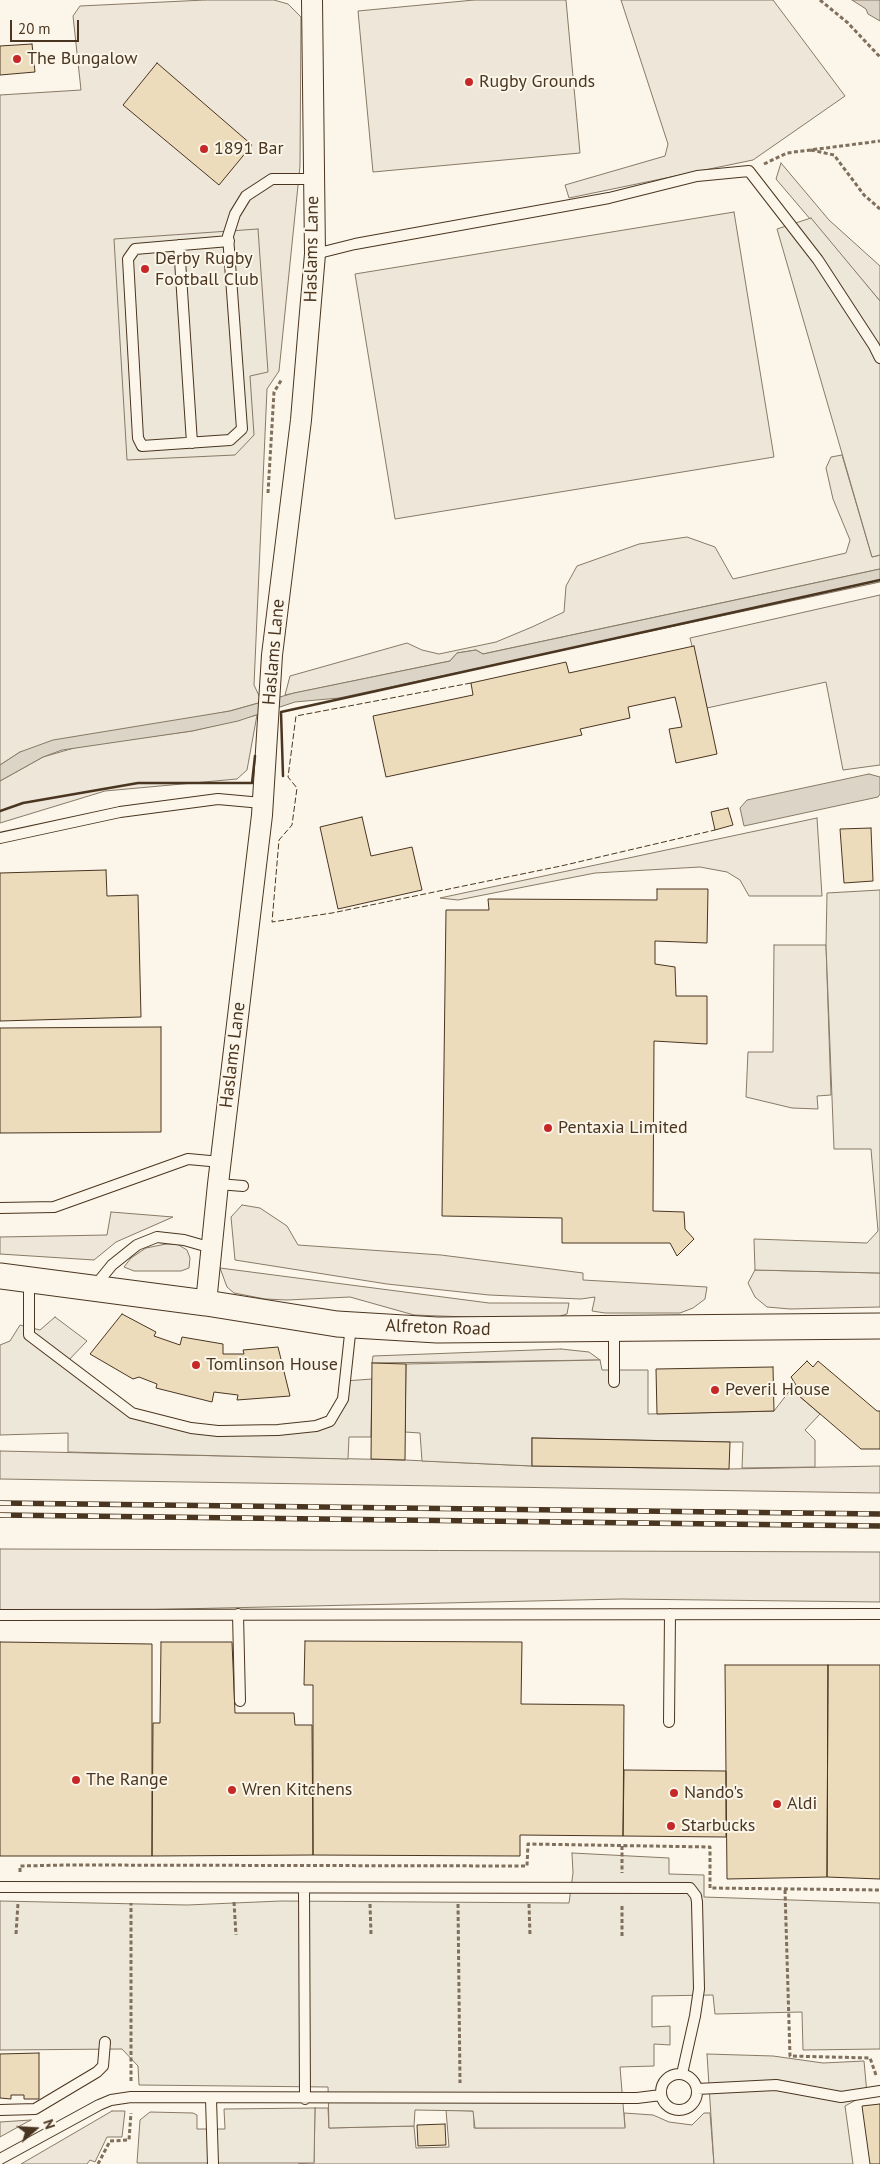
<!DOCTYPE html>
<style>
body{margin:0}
#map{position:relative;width:880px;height:2164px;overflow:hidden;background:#fbf6e9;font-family:"PT Sans",sans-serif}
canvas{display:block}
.north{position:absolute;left:10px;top:2104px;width:50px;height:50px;-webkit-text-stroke:4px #fbf6e9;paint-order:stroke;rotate:71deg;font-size:14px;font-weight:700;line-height:20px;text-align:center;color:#4a3520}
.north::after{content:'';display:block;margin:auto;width:18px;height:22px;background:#4a3520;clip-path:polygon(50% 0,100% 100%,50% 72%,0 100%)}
.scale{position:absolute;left:10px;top:20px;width:69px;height:22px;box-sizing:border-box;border:2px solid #4a3520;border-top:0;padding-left:6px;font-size:15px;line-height:18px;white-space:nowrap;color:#4a3520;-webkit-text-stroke:4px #fbf6e9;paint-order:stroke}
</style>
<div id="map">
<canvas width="880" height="2164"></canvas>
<div class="north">N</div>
<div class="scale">20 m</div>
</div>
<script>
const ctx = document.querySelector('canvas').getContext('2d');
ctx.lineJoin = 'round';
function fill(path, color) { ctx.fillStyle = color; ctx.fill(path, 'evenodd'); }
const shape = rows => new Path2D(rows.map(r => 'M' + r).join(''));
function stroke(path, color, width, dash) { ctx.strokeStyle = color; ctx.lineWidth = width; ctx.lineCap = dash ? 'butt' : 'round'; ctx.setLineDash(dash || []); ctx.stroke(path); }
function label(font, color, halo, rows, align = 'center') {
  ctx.font = font + ' "PT Sans",sans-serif'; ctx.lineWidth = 4; ctx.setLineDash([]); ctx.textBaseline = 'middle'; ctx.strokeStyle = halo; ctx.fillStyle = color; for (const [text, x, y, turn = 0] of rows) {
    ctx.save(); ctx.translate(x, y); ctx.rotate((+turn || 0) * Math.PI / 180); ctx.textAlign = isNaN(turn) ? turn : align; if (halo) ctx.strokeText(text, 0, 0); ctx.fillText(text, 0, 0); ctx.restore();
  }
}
const green = shape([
 [205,0,274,0,288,4,301,17,300,166,279,371,267,389,254,685,262,702,230,711,20,752,0,765,0,95,81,90,73,16,80,6,205,0],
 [474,0,566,0,580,153,373,172,358,11,474,0],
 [621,0,773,0,845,96,753,160,569,198,565,185,665,156,668,144,621,0],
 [781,163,829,220,880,266,880,301,776,179,781,163],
 [734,212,774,457,395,519,355,274,734,212],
 [842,455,872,557,880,555,880,569,483,654,476,650,457,653,450,661,285,695,290,676,407,643,422,650,439,654,496,642,532,627,564,612,566,586,577,566,639,544,687,537,715,547,733,579,846,553,850,540,833,499,826,468,831,457,842,455],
 [880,595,880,765,843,770,826,682,707,708,690,638,880,595],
 [257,715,247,770,237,779,105,791,0,823,0,781,43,757,81,746,192,731,257,715],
 [817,818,822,896,749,896,740,880,727,872,700,867,595,873,458,900,440,898,817,818],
 [774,945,826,945,831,1095,817,1096,818,1109,792,1108,746,1097,748,1052,773,1052,774,945],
 [242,1205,260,1208,287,1226,298,1245,441,1255,583,1273,583,1280,707,1287,705,1299,693,1308,680,1313,605,1313,592,1311,595,1297,581,1299,489,1295,387,1284,235,1260,231,1217,242,1205],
 [111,1212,173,1217,116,1242,94,1260,0,1254,0,1237,107,1235,111,1212],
 [166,1244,177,1244,187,1250,190,1258,189,1268,181,1271,134,1271,124,1267,131,1258,146,1248,166,1244],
 [220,1268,489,1303,569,1303,567,1314,547,1320,414,1315,350,1297,287,1300,265,1299,234,1293,227,1287,220,1268],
 [755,1270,880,1273,880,1307,790,1309,767,1307,755,1297,748,1283,755,1270],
 [561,1349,589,1352,600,1360,372,1363,373,1356,561,1349],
 [0,1451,405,1460,532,1466,729,1469,880,1466,880,1493,0,1479,0,1451],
 [0,1549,880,1552,880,1602,621,1599,0,1613,0,1549],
 [315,2108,328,2108,329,2128,414,2126,416,2148,449,2147,446,2110,474,2111,474,2128,625,2127,624,2113,653,2115,669,2122,692,2125,704,2113,710,2113,714,2164,298,2164,314,2162,315,2108],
 [112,2111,125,2111,122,2137,107,2137,95,2162,90,2160,87,2164,21,2164,112,2111],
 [31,2120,27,2122,0,2137,0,2122,31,2120]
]);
fill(green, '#ede6d9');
stroke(green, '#887966', 1);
const parking = shape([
 [811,218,880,301,880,555,872,557,777,229,811,218],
 [258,229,268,372,250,376,254,435,235,455,127,460,114,239,258,229],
 [880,890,880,1273,755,1270,754,1239,867,1243,878,1231,871,1149,834,1149,826,945,827,893,880,890],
 [55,1317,87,1341,66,1363,132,1413,217,1431,330,1421,345,1381,372,1379,371,1437,349,1437,348,1459,68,1452,68,1433,0,1435,0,1345,10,1341,20,1325,40,1330,55,1317],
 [600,1360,602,1370,648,1370,648,1414,774,1411,791,1389,820,1414,805,1430,815,1440,815,1467,742,1468,743,1442,730,1442,532,1438,532,1466,422,1461,420,1433,405,1432,406,1364,600,1360],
 [572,1853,669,1858,669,1874,704,1875,704,1897,880,1903,880,2049,803,2050,802,2012,715,2014,713,1995,652,1996,652,2027,670,2026,670,2045,654,2044,654,2066,620,2067,625,2128,475,2128,473,2111,415,2110,414,2126,329,2128,328,2087,139,2085,138,2066,122,2049,0,2050,0,1901,187,1905,281,1901,569,1903,573,1873,572,1853],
 [707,2054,773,2056,823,2063,864,2061,867,2094,845,2106,853,2164,714,2164,707,2054],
 [315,2108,314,2163,137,2163,140,2120,150,2112,193,2113,197,2115,197,2129,225,2129,224,2109,315,2108]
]);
fill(parking, '#ede7d9');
stroke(parking, '#887966', 1);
const water = shape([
 [852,0,880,0,880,21,868,14,866,9,852,0],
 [880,569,880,582,339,698,295,702,238,721,192,731,62,750,43,757,0,781,0,765,20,752,53,740,230,711,294,693,450,661,457,653,476,650,483,654,880,569],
 [869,774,880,777,880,794,878,797,744,826,740,808,747,800,869,774]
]);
fill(water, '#dcd4c6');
stroke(water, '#887966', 1);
const building = shape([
 [32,44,35,72,0,75,0,46,32,44],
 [157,63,252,145,219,185,123,105,157,63],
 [694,646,717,754,676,763,669,729,682,727,675,697,628,707,630,718,580,729,582,735,386,777,373,716,473,695,471,683,566,662,569,673,694,646],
 [728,808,733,825,715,830,711,812,728,808],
 [362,817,371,856,412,847,422,890,338,909,320,827,362,817],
 [871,828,873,881,844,883,840,829,871,828],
 [106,870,107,896,138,895,141,1017,0,1021,0,873,106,870],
 [657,889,708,889,707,943,655,941,655,964,675,967,676,996,707,996,707,1044,654,1041,653,1211,684,1212,685,1229,694,1239,677,1256,670,1243,562,1243,562,1218,442,1216,446,910,489,910,488,899,657,900,657,889],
 [161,1027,161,1132,0,1133,0,1028,161,1027],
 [122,1314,156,1332,154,1336,180,1345,182,1337,223,1344,223,1354,244,1354,243,1350,278,1347,290,1396,237,1400,238,1395,214,1392,212,1402,156,1388,157,1384,139,1377,133,1379,90,1354,122,1314],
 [807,1361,813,1367,818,1361,877,1411,880,1411,880,1449,861,1449,791,1389,796,1385,791,1377,807,1361],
 [372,1363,406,1364,405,1460,371,1459,372,1363],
 [773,1367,774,1411,657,1414,656,1369,773,1367],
 [532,1438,730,1442,729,1469,532,1466,532,1438],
 [305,1641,522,1642,521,1704,624,1705,623,1836,520,1835,520,1856,313,1855,313,1685,304,1685,305,1641],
 [0,1642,152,1644,152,1856,0,1856,0,1642],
 [161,1642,232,1642,235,1713,294,1713,295,1725,312,1725,313,1855,152,1856,153,1723,160,1723,161,1642],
 [725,1665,828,1665,827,1877,727,1879,725,1665],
 [828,1665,880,1665,880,1879,827,1877,828,1665],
 [624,1770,726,1771,726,1837,623,1836,624,1770],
 [39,2053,39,2099,24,2099,24,2095,11,2095,11,2099,0,2098,0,2054,39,2053],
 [880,2104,880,2164,870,2164,862,2106,880,2104],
 [445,2124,446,2145,418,2146,417,2125,445,2124]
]);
fill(building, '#ecdcbc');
stroke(building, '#4a3520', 1);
const service = shape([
 [229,241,135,249,128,259,138,438,142,446,230,440,242,429,228,236,235,214,246,196,272,179,313,179],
 [179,245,192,443],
 [315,254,355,244,609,198,697,176,749,171,818,260,874,346,880,358],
 [0,838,120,812,218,799,262,803],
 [218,1184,243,1186],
 [0,1208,54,1207,188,1159,221,1162],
 [29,1279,29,1335,132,1413,191,1428,218,1431,278,1430,316,1426,330,1421,343,1399,351,1325],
 [94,1287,112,1265,137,1245,157,1237,184,1240,212,1248],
 [614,1382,614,1329],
 [238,1614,240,1701],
 [0,1615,880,1614],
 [669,1722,670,1614],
 [0,1887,690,1888,696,1896,697,1902,699,1989,695,2016,682,2074],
 [304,1888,305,2099],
 '661 2092a18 18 0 1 1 36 0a18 18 0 1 1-36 0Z',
 [697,2089,776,2085,841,2097,880,2091],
 [211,2099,213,2164],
 [0,2110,35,2109,97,2072,103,2066,105,2042],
 [0,2159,99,2105,111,2100,131,2097,637,2098,661,2095]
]);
const minor = shape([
 [206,1303,218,1184,262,815,272,655,301,420,308,336,315,254,312,0]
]);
const tertiary = shape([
 [0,1276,206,1303,337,1324,437,1330,880,1326]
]);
stroke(service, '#4a3520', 12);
stroke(minor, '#4a3520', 22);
stroke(tertiary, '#4a3520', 27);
stroke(shape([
 [820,0,848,23,880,57],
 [811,150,834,155,864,195,880,209],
 [764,164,787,153,880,141],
 [268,493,274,392,282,379],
 [622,1846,622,1873],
 [20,1872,20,1866,68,1865,527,1866,528,1844,710,1847,710,1888,880,1890],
 [785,1890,790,2056,870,2058,876,2075],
 [234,1902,236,1935],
 [370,1904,371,1934],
 [458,1904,460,2083],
 [529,1904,530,1936],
 [16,1934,18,1903],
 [622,1936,622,1904],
 [131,2081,131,1903],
 [98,2164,110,2141,129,2140,131,2113]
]), '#7f6f5c', 3, [4, 2.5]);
stroke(service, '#fbf6e9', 10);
stroke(minor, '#fbf6e9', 20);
stroke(tertiary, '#fbf6e9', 25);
const rail = shape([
 [0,1503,880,1514],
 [0,1515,880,1526]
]);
stroke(rail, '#4a3520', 5.5);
stroke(rail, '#fbf6e9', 4, [11]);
stroke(shape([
 [471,683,296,716,288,777,297,788,292,825,279,840,272,922,332,913,561,866,715,830]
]), '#4a3520', 1, [6, 2.5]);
stroke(shape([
 [283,776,281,712,880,580],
 [0,811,23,803,138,783,252,783,255,756]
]), '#4a3520', 2.5);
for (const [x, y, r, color] of [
 [17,59,5,"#c62828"],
 [469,82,5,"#c62828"],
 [204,149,5,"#c62828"],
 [145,269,5,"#c62828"],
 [548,1128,5,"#c62828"],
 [196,1365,5,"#c62828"],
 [715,1390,5,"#c62828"],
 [76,1780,5,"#c62828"],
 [232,1790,5,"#c62828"],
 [674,1793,5,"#c62828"],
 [777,1804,5,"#c62828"],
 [671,1826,5,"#c62828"]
]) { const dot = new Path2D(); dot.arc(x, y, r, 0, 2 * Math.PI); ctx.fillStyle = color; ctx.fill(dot); stroke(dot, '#fbf6e9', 2); }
label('18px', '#4a3520', '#fbf6e9', [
 ["The Bungalow",27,59],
 ["Rugby Grounds",479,82],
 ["1891 Bar",214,149],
 ["Derby Rugby",155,259],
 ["Football Club",155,280],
 ["Pentaxia Limited",558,1128],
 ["Tomlinson House",206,1365],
 ["Peveril House",725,1390],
 ["The Range",86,1780],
 ["Wren Kitchens",242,1790],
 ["Nando's",684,1793],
 ["Aldi",787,1804],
 ["Starbucks",681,1826]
], 'left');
label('18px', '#4a3520', '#fbf6e9', [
 ["Haslams Lane",312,249,-89],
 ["Haslams Lane",274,652,-85],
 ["Haslams Lane",233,1055,-83],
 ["Alfreton Road",438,1328,2]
]);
</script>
